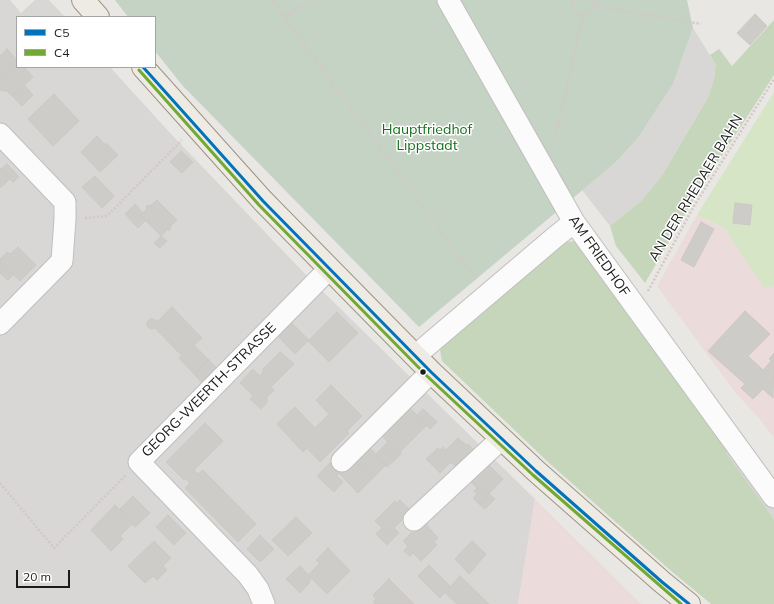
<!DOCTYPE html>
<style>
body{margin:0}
#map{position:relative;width:774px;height:604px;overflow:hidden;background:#e9e7e4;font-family:Mulish,sans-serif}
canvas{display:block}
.legend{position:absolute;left:16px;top:16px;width:140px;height:52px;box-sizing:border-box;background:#fff;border:1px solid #a4a4a4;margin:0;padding:5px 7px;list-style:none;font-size:12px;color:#1b1b1b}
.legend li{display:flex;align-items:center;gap:8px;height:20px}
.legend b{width:20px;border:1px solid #a4a4a4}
.scale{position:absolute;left:16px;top:570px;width:54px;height:18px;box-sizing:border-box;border:2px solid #1b1b1b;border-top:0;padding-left:5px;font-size:12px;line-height:14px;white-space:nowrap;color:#1b1b1b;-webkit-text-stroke:3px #fff;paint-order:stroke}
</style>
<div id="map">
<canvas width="774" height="604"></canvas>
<ul class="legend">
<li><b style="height:5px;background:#0073bb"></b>C5</li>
<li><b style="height:5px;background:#71a931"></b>C4</li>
</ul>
<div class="scale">20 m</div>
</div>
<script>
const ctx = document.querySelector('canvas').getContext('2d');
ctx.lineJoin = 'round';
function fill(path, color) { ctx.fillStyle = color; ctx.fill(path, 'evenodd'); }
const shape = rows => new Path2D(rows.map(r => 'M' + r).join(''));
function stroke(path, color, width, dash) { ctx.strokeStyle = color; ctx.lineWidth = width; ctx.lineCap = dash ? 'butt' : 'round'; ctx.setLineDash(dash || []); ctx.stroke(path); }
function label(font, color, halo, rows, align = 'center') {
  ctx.font = font + ' Mulish,sans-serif'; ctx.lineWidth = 3; ctx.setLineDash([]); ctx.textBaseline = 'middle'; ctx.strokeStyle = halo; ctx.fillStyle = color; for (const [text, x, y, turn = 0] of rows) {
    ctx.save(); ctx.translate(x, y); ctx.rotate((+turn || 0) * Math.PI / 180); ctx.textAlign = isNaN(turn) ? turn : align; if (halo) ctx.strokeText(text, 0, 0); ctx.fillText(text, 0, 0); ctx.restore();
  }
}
fill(shape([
 [0,0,10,0,21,13,35,0,49,0,65,17,17,17,17,67,110,67,171,134,308,277,535,499,518,604,0,604],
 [693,28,716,65,714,78,709,96,661,177,642,200,610,226,582,190,616,162,638,138,673,84],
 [732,448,774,504,774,519,725,453]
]), '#d8d7d5');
fill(shape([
 [697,215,724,228,764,288,774,286,774,438,758,417,734,391,657,286],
 [535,499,641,604,518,604]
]), '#ebdbda');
fill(shape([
 [774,92,774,286,764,288,724,228,697,215]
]), '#d6e5c5');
fill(shape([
 [774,20,774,75,691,204,645,283,616,246,610,226,642,200,661,177,709,96,714,78,716,65,710,55,719,49,732,66],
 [574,241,587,248,732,448,726,453,774,519,774,604,711,604,670,570,548,462,442,361,440,350,446,340,560,243]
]), '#c5d6bb');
fill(shape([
 [115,0,687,0,693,28,673,84,638,138,616,162,419,327,182,85,155,51,155,17,128,17]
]), '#c4d3c4');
const building = shape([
 [755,14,767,26,750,45,737,33,755,14],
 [7,49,17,60,17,66,0,82,0,56,7,49],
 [17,66,24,67,33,77,12,96,7,91,2,91,0,89,0,82,17,66],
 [24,85,33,95,22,106,12,96,24,85],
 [54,94,79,121,53,146,28,119,54,94],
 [97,136,105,145,106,143,118,155,100,172,81,152,97,136],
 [181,151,193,162,182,173,170,162,181,151],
 [7,164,19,177,13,182,1,169,7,164],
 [0,168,10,179,0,188,0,168],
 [95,176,114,196,102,208,82,187,95,176],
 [157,200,177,220,170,227,171,228,169,231,168,229,161,236,167,241,160,248,154,243,161,236,140,215,147,209,146,207,148,205,150,206,157,200],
 [735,203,752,205,750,225,733,223,735,203],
 [135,204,143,213,140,215,145,221,138,228,125,214,135,204],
 [701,222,714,229,694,267,681,260,701,222],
 [18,247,36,265,20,281,0,262,0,259,7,252,10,254,18,247],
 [0,262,13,275,8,280,0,273,0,262],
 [172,307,202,338,194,345,209,360,194,374,179,358,182,356,155,328,150,329,147,326,147,322,150,319,154,319,157,322,172,307],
 [745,311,770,334,748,356,763,370,771,361,769,359,774,353,773,398,763,389,753,399,741,388,745,384,708,351,745,311],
 [337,312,358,333,329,362,308,341,337,312],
 [291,322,309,340,295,354,277,335,291,322],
 [280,352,294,364,283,375,270,362,280,352],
 [209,360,219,370,204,385,194,374,209,360],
 [270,362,283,375,271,387,274,390,267,397,267,402,261,409,250,399,253,396,240,383,253,369,260,376,263,372,263,369,270,362],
 [331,385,362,416,347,431,349,433,320,462,307,448,303,452,277,424,295,407,315,428,329,414,316,400,331,385],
 [407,405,427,425,413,439,393,419,407,405],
 [423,409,437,422,430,429,417,415,423,409],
 [393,419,413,439,399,453,379,433,393,419],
 [205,423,223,441,194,470,198,474,203,470,256,524,238,542,185,488,190,483,185,478,184,480,166,462,205,423],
 [458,438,466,445,468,444,473,449,472,451,473,452,458,468,451,462,440,473,426,459,438,448,440,450,443,447,446,450,458,438],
 [388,442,399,453,400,452,401,454,394,461,382,448,388,442],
 [367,445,386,465,372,479,353,459,367,445],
 [382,448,394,461,387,467,376,454,382,448],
 [353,459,372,479,358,493,339,473,353,459],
 [330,463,339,472,337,476,343,482,334,492,317,476,330,463],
 [488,464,503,479,486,497,470,481,488,464],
 [477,488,486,497,479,504,473,498,477,494,474,491,477,488],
 [489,494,495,499,485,509,479,504,489,494],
 [133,496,150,513,135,527,132,524,133,523,120,509,133,496],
 [400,500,409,509,406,512,408,514,388,534,375,521,395,501,397,503,400,500],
 [115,505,133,523,120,536,123,539,111,551,91,530,115,505],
 [168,515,186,533,174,545,156,527,168,515],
 [296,517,312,533,288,556,272,540,296,517],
 [424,522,438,538,434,542,437,545,421,561,413,553,410,556,404,551,408,546,403,541,418,526,424,522],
 [382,528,388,534,394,528,399,533,387,545,376,534,382,528],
 [260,535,274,549,260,562,247,549,260,535],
 [154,541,171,558,163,566,167,570,157,580,153,576,145,583,128,566,154,541],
 [472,541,486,554,469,574,455,559,472,541],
 [328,548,350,571,327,594,308,575,320,563,316,560,328,548],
 [429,565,450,586,440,598,418,576,429,565],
 [300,566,311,578,309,581,310,582,300,593,286,579,300,566],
 [460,576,489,604,457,604,445,593,460,576],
 [389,579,414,604,375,604,373,602,376,599,373,595,389,579]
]);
fill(building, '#ceccc9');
stroke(building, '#ccc9c5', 1);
const minor = shape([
 [448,0,574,222,774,497],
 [0,134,65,202,65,219,62,261,0,324],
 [415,356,554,238,574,222],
 [342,461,431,372],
 [414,520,501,439],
 [264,604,258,589,248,575,139,462,329,269]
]);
const major = shape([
 [83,0,98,17],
 [143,67,263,201,431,372,536,471,662,582,689,604]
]);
stroke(minor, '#c0bfbe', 23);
stroke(major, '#9d9483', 24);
stroke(shape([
 [272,0,476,279],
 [573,0,574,9,576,12,583,15,587,14,593,10,594,6,594,0],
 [594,6,701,24],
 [284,16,311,0],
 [553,147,583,15],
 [85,218,107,216,182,140],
 [648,291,694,206,774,79],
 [0,483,54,548,126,475]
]), '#d4c7c5', 2.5, [2, 2]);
stroke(minor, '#fcfbfb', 21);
stroke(major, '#eeeae4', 22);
stroke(shape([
 [143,67,263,201,431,372,536,471,662,582,689,604]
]), '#0073bb', 3);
stroke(shape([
 [139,70,259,205,427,376,533,475,681,604]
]), '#71a931', 3);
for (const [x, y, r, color] of [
 [423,372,3.5,"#1b1b1b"]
]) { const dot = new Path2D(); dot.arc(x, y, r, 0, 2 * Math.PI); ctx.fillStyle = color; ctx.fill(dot); stroke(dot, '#fff', 1.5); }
label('14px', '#146e1b', '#fff', [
 ["Hauptfriedhof",427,130],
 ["Lippstadt",427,146]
]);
label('14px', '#1b1b1b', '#fff', [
 ["AN DER RHEDAER BAHN",696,188,-59],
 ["AM FRIEDHOF",599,256,55],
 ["GEORG-WEERTH-STRASSE",209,390,-45]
]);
</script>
